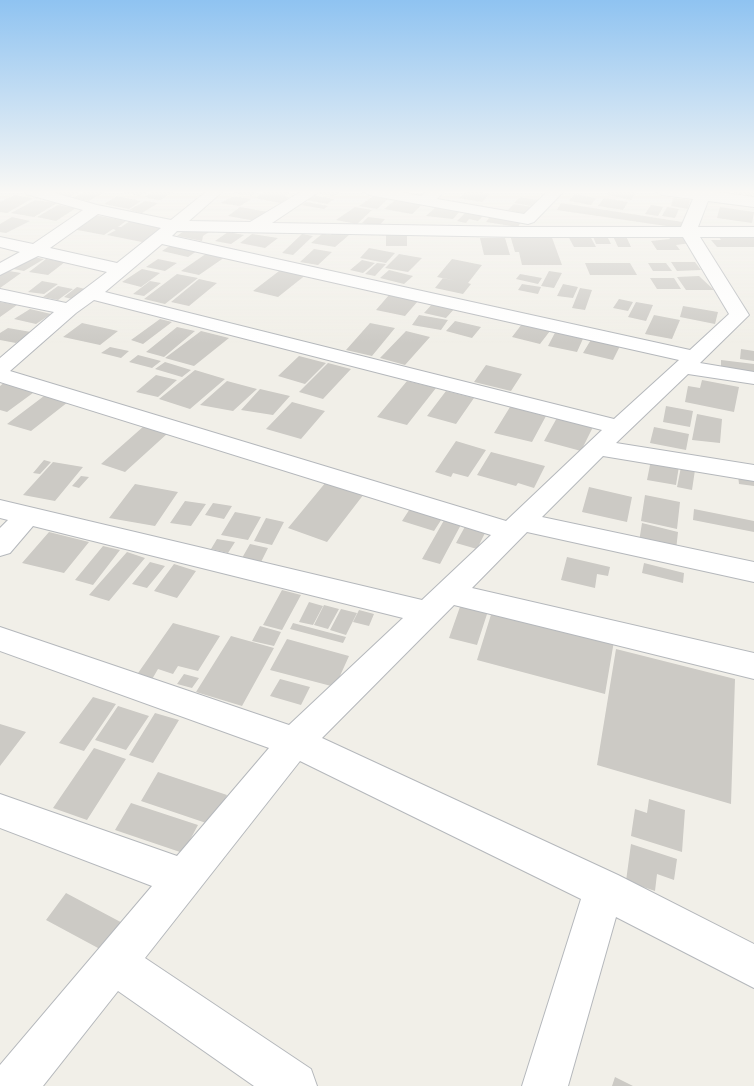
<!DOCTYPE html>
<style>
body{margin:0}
canvas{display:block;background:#f1efe8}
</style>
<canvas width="754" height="1086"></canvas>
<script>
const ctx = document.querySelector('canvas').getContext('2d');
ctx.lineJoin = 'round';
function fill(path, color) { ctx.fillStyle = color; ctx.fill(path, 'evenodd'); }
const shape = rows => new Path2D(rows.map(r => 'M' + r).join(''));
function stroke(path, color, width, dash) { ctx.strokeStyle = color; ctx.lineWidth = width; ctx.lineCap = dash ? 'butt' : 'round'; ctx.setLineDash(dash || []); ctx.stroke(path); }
fill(shape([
 [62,191,80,191,70,197,55,195],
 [86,191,98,191,105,192,89,201,73,198],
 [119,191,148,191,139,196],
 [154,191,175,191,160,200,144,197],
 [236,191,258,191,251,196,234,193],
 [265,191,281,191,290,193,285,196,289,197,281,203,255,198],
 [318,191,341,191,334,196,315,193],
 [467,191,473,191,490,194,482,202,459,198],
 [609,191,637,191,631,200,606,195],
 [728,191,753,191,752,196],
 [574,194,596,198,591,205,569,201],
 [14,195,33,198,7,213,0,212,0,202],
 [313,195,334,199,327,204,307,200],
 [375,195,390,197,377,209,359,206],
 [117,196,141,201,129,209,104,204],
 [234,196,251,199,240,206,220,203],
 [520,197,542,201,537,207,514,203],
 [398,198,425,202,412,214,384,209],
 [604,198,628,202,623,210,598,206],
 [673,198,690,200,688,209,671,206],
 [35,200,57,203,34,217,11,213],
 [145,201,158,203,142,213,129,210],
 [306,202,328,206,324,209,301,205],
 [561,203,689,223,687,227,673,227,557,210],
 [514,204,532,207,526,214,508,210],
 [58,205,76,208,56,221,37,217],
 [651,205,663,207,658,216,645,214],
 [240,207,268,212,256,221,228,216],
 [355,207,372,210,357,224,336,220],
 [436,207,460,211,453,219,426,216],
 [667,207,679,209,675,218,662,216],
 [720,207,754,212,752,223,717,218],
 [467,211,485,214,478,221,469,219,466,223,457,221],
 [90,214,126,221,118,227,121,227,130,221,164,227,142,242,107,235,116,230,113,229,104,235,67,228],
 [492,214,523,218,518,227,486,222],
 [12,217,30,221,6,233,0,232,0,224],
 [368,217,385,219,379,226,362,223],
 [188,228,209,232,203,236,202,241,177,236],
 [228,232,244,235,231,244,215,241],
 [334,232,349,235,335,247,311,243,322,234,331,235],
 [252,234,278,238,265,248,240,243],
 [302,234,313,236,293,255,282,253],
 [386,234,407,235,407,246,386,246],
 [592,234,606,234,611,244,596,244],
 [754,234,754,247,717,247,711,240,721,240,717,235],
 [510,235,551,235,562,265,522,265,519,252,515,252],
 [667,235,685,235,691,243,676,245,680,250,657,250,651,241,670,239],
 [568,236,590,236,596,247,574,247],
 [613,236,626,236,631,247,618,247],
 [480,238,505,238,510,255,484,255],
 [171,245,197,251,188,257,162,251],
 [369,248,395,253,386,263,360,258],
 [314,249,332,252,318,265,300,262],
 [210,251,228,255,199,275,181,271],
 [399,254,422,258,408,272,385,268],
 [28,256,44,259,24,271,8,268],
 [46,259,65,262,48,275,29,272],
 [158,259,177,263,165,271,146,267],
 [452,259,482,265,468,283,471,284,463,294,435,288,443,278,457,281,437,277],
 [362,260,375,263,363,273,350,270],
 [671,262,695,262,701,270,677,271],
 [377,263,386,264,375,276,365,274],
 [585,263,630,263,637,275,590,275],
 [648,263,666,263,672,271,653,271],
 [283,268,307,274,278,297,253,291],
 [142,269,160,273,141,287,122,282],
 [3,270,21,273,0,288,0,272],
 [389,270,413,276,404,284,380,278],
 [549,271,562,273,554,288,541,286],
 [177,274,198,278,165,304,144,299],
 [520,274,542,278,538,284,516,279],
 [699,276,714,290,686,290,677,277],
 [650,278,674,278,681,289,657,289],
 [199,279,217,283,189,306,171,302],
 [42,281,58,284,44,294,28,292],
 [150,281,161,283,144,296,133,294],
 [522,284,541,287,538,294,518,290],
 [563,284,578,287,573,298,557,296],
 [58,286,73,289,58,300,43,297],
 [77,287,85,289,72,299,64,297],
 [580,288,592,290,585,310,572,308],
 [389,295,418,301,405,316,376,310],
 [619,299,633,302,628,311,613,308],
 [0,302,17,305,0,317],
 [434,302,456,307,446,318,424,313],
 [636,302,653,305,646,321,628,317],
 [683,306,718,312,715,324,680,317],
 [30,309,51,314,36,324,14,319],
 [419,315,448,320,441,330,412,325],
 [654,315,680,320,672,339,645,334],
 [160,319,172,322,143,344,131,340],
 [525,320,553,327,540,344,512,337],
 [455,321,481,327,472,338,446,331],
 [82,323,118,331,100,345,63,337],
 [370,323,395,328,372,356,346,350],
 [177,327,195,331,164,357,146,352],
 [558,327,586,332,577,352,548,346],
 [8,328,31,332,16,343,0,340,0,333],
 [201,331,229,338,194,366,165,358],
 [406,331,430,337,405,365,380,358],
 [595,333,623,340,613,360,583,353],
 [110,347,129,351,121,358,101,353],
 [741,349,754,351,754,361,740,359],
 [138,355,161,361,152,368,129,362],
 [299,356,326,363,305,384,278,376],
 [721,360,754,364,754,374,721,369],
 [165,362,191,370,182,377,155,369],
 [328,363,351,369,323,399,299,392],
 [486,365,522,374,511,391,474,382],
 [195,370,225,379,190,409,159,399],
 [156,375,177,380,158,397,136,392],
 [702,380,739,387,734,412,685,402,688,386,700,388],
 [6,381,37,390,7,412,0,410,0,386],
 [227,381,257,389,233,411,200,405],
 [407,381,436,388,407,425,377,417],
 [260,389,290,396,273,415,241,410],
 [446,391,474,398,456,424,427,416],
 [44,396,68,402,31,431,7,424],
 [292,402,325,411,301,439,266,429],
 [666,406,693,411,690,427,663,422],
 [510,407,546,416,532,442,494,433],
 [697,414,722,419,720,443,692,440],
 [558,416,594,425,581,451,544,441],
 [144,426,168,433,125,472,101,464],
 [654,427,689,434,686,450,650,443],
 [456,441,486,450,468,477,453,473,451,477,435,472],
 [491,452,545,466,534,488,518,483,516,486,477,475],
 [44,460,51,462,40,474,33,473],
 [651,460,679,466,676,485,647,480],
 [53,462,83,467,55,501,23,495],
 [681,467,695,470,692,490,677,487],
 [738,475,754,478,754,486,739,484],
 [81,476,89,477,79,488,72,486],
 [326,482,364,494,327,542,288,528],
 [135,484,178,492,155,526,109,518],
 [589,487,632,497,627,522,582,512],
 [645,495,680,502,677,529,641,521],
 [185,501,206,504,191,526,170,523],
 [213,503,232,506,224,519,205,515],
 [413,504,445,514,434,531,402,521],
 [694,509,754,521,754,532,693,520],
 [235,512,261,517,248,540,221,535],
 [447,515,464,519,440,564,422,559],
 [266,518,284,522,272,545,254,541],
 [468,521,488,527,477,549,456,543],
 [642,523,678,532,676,550,639,542],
 [49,532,89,542,64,573,22,563],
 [217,539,235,542,228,553,211,549],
 [250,544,268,548,261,562,242,558],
 [103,546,120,550,93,585,75,580],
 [127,552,145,558,109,601,89,595],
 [567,557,610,567,608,576,597,574,595,588,561,580],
 [150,562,165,566,147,588,132,584],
 [644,563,684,573,683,583,642,573],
 [174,564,196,571,177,598,154,591],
 [282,590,301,595,282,630,263,625],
 [309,602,323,606,313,625,299,622],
 [461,604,488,611,477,645,449,638],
 [324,605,339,609,328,629,314,625],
 [494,605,615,635,605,694,477,660],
 [341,609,357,613,346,635,330,630],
 [359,610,374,614,369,626,353,622],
 [173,623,220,636,198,671,178,666,173,674,158,669,151,681,136,676],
 [293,623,346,637,343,643,290,629],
 [260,626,281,632,274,646,252,641],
 [231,636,274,648,242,706,196,692],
 [287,639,349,656,335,687,270,670],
 [616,649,735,679,731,804,597,765],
 [184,674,199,678,192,688,177,684],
 [280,679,310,687,301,705,270,696],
 [93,697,116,704,84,751,59,743],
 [118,706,149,716,126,750,95,740],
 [155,713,179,720,153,763,129,755],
 [0,724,26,732,0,766],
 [94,748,126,759,87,820,53,808],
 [158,772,227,795,212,825,141,801],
 [649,799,685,810,682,852,631,836,635,809,647,813],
 [131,803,198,825,183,853,115,830],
 [631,844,677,859,674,880,657,874,655,891,626,881],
 [66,893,130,927,111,955,46,920],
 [615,1077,633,1086,612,1086]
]), '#cccac5');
const minor = shape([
 [24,191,48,191,97,205,171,220,207,191,223,191,189,221,250,222,302,191,320,191,272,223,520,227,681,227,693,199,662,195,655,191,711,191,754,197,754,207,708,201,698,227,754,227,754,237,700,237,749,315,700,363,754,372,754,384,688,374,616,443,754,465,754,481,603,456,542,517,754,562,754,582,527,532,472,588,754,653,754,679,454,605,322,738,618,875,754,944,754,988,616,917,568,1086,522,1086,581,899,300,761,145,958,311,1069,317,1086,254,1086,118,991,43,1086,0,1086,0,1065,152,886,0,828,0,794,177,856,269,748,0,651,0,627,289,725,403,618,33,526,10,553,0,556,0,528,8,520,0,518,0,500,422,600,491,535,0,382,0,358,54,312,0,301,0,289,66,303,107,272,38,256,0,275,0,263,20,252,0,247,0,237,33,244,83,210,26,194,24,191],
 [98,214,161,228,117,263,50,248,98,214],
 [177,231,520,237,683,237,729,314,690,350,172,236,177,231],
 [162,244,679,360,614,419,105,292,162,244],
 [94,300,602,430,506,521,10,371,76,313,94,300],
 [362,191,395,191,421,196,427,191,444,191,437,199,524,214,548,191,564,191,534,222,528,224,369,195,362,191]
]);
stroke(minor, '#b5b8bc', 2);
fill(minor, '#fff');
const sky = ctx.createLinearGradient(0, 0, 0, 343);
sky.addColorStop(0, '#8fc3f1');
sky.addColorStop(0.56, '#f9f8f5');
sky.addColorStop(1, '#f9f8f500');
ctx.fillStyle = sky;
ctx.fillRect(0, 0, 754, 343);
</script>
